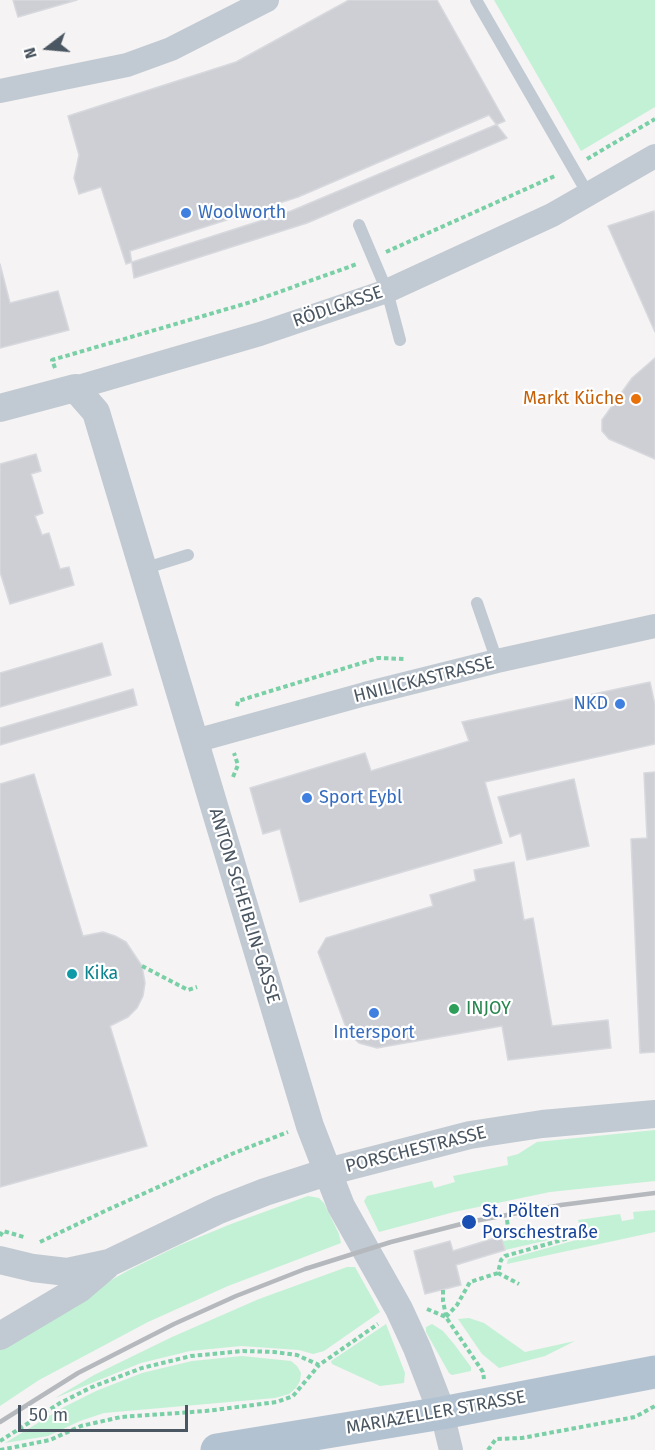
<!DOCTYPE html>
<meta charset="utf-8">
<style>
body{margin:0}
#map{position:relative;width:655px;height:1450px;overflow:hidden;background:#f5f3f3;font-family:"Fira Sans",sans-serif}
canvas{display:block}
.north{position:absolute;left:18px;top:18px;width:60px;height:60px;-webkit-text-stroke:4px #fff;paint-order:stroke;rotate:254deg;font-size:16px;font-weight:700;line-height:24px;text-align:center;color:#4a5661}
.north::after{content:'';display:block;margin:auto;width:21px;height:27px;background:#4a5661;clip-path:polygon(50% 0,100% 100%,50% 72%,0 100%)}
.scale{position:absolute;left:18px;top:1405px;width:170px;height:27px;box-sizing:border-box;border:3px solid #4a5661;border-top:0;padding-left:8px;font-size:18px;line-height:21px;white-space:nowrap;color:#4a5661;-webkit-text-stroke:4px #fff;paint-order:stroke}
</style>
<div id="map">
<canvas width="655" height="1450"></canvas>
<div class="north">N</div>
<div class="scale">50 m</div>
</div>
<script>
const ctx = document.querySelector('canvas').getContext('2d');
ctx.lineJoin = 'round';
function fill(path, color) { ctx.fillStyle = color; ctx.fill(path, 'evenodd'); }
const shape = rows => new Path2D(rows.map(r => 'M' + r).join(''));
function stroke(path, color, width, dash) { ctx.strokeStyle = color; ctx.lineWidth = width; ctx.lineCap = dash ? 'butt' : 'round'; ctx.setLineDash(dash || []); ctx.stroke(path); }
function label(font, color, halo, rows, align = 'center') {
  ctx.font = font + ' "Fira Sans",sans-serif'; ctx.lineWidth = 4.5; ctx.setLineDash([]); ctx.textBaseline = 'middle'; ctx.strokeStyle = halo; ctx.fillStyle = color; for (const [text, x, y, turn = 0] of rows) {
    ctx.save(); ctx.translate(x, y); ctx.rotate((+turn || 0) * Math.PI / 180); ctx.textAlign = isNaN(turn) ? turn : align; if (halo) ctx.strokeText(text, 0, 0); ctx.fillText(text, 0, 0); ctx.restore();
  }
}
fill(shape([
 [494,0,655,0,655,107,581,151],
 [655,1130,655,1181,550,1192,454,1212,379,1232,364,1201,367,1196,432,1181,434,1188,455,1182,453,1176,508,1165,507,1157,518,1154,537,1142],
 [308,1196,319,1198,324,1203,339,1234,341,1243,228,1286,148,1322,39,1380,0,1406,0,1343,129,1270,180,1245,231,1224],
 [655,1210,655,1232,507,1264,508,1259,583,1238,578,1220,620,1214,622,1221,634,1219,633,1212],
 [556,1235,557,1238,505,1250,502,1241],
 [347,1267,355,1267,380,1312,324,1351,313,1354,299,1350,241,1346,190,1351,141,1363,55,1398,94,1375,172,1337,259,1299],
 [469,1318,484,1323,525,1352,575,1341,545,1356,499,1368,482,1354,458,1319],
 [386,1324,405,1373,404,1383,380,1386,332,1364,331,1361],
 [432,1324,443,1331,454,1344,471,1367,471,1371,452,1375,449,1373,426,1332,426,1327],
 [242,1356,291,1361,297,1366,301,1373,300,1381,296,1388,289,1394,275,1398,104,1413,80,1421,48,1436,5,1443,64,1407,96,1391,142,1373,192,1361]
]), '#c3f1d5');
const building = shape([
 [13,0,77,0,18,17,13,0],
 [349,0,437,0,505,121,291,211,126,264,101,187,79,194,74,178,79,155,68,116,236,62,349,0],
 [489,115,507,138,307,223,134,278,130,251,298,197,489,115],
 [654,211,655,218,655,332,608,226,654,211],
 [0,264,10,303,58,291,69,330,0,348,0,264],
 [655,358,655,459,609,439,602,431,602,420,632,378,655,358],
 [36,454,41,471,31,474,43,513,35,516,42,535,49,533,60,569,69,567,74,585,10,604,0,572,0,464,36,454],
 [102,643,111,675,0,707,0,673,102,643],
 [650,682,655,705,655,744,485,782,502,843,300,902,280,829,263,834,250,788,365,753,371,771,469,741,462,722,650,682],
 [133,689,137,705,0,745,0,728,133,689],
 [655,772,655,1052,640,1053,631,839,647,838,644,773,655,772],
 [34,774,83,936,103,932,115,936,126,942,142,966,145,983,143,996,137,1008,128,1017,110,1026,147,1146,0,1187,0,784,34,774],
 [574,779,589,846,527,860,521,833,510,837,498,797,574,779],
 [514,862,524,920,533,918,552,1026,608,1020,611,1048,508,1060,502,1026,377,1048,359,1043,348,1033,318,952,326,938,433,906,430,895,476,881,474,870,514,862],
 [501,1236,505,1250,456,1265,461,1285,425,1294,414,1251,450,1241,453,1251,501,1236]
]);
fill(building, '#cdcfd5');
stroke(building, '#d7d9de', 1.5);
stroke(shape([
 [587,159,655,119],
 [386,252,557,175],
 [55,368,52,360,251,302,357,264],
 [237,706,238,701,378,658,406,659],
 [233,777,238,765,234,753],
 [142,966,188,990,197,987],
 [507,1220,509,1235,568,1229,573,1232,569,1238,505,1256,501,1260,498,1273,519,1284],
 [0,1236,3,1231,24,1237],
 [40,1242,107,1210,234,1153,288,1132],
 [443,1290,443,1301,446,1316],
 [427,1309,446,1317,483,1372,484,1379],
 [446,1317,457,1305,470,1282,498,1273],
 [0,1441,60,1403,92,1387,142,1368,191,1356,243,1351,274,1352,297,1355,319,1365,378,1324],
 [0,1450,50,1440,81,1426,121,1417,206,1411,277,1402,293,1396,319,1365],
 [488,1450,496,1439,522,1438,635,1417,655,1406]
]), '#7ad0a6', 4, [4.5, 3]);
stroke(shape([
 [476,0,588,194],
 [359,225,387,291,400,340],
 [143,569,188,555],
 [477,603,497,661]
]), '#c1cad2', 12);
stroke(shape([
 [0,91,127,65,171,49,267,0],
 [75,388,260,334,387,291,552,215,655,156],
 [195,741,365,694,497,661,655,626],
 [442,1413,451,1450]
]), '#c1cad2', 24);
stroke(shape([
 [0,408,75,388,96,412,310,1126,341,1206,399,1309,417,1348,442,1413],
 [0,1260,33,1268,67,1272,109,1263,219,1210,265,1192,327,1172,470,1135,542,1124,655,1114],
 [0,1336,79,1289,106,1266]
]), '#c1cad2', 28);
stroke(shape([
 [217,1450,442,1413,655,1372]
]), '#b3c2d1', 33);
stroke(shape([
 [0,1422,78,1373,174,1324,236,1296,305,1269,391,1242,469,1222,561,1205,655,1193]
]), '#b5b8bd', 4.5);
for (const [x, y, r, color] of [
 [186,213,6,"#3f7fe0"],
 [636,399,6,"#e8710a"],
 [620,704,6,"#3f7fe0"],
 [307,798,6,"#3f7fe0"],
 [72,974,6,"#0f9aa8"],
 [454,1009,6,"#2e9e5b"],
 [374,1013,6,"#3f7fe0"],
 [469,1222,8,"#1a4fb4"]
]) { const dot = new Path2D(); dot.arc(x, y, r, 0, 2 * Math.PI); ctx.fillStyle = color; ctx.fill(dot); stroke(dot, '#fff', 2); }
label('18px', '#366cbe', '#fff', [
 ["Woolworth",198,213],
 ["NKD",608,704,"right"],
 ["Sport Eybl",319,798],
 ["Intersport",374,1033,"center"]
], 'left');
label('18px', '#4a5661', '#fff', [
 ["RÖDLGASSE",338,307,-19],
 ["HNILICKASTRASSE",424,680,-14],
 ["ANTON SCHEIBLIN-GASSE",244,906,73],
 ["PORSCHESTRASSE",416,1150,-14],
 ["MARIAZELLER STRASSE",436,1413,-10]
]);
label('18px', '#c56008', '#fff', [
 ["Markt Küche",624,399]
], 'right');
label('18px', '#0d838f', '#fff', [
 ["Kika",84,974]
], 'left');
label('18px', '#27864d', '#fff', [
 ["INJOY",466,1009]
], 'left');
label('18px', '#164399', '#fff', [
 ["St. Pölten",482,1212],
 ["Porschestraße",482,1233]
], 'left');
</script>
